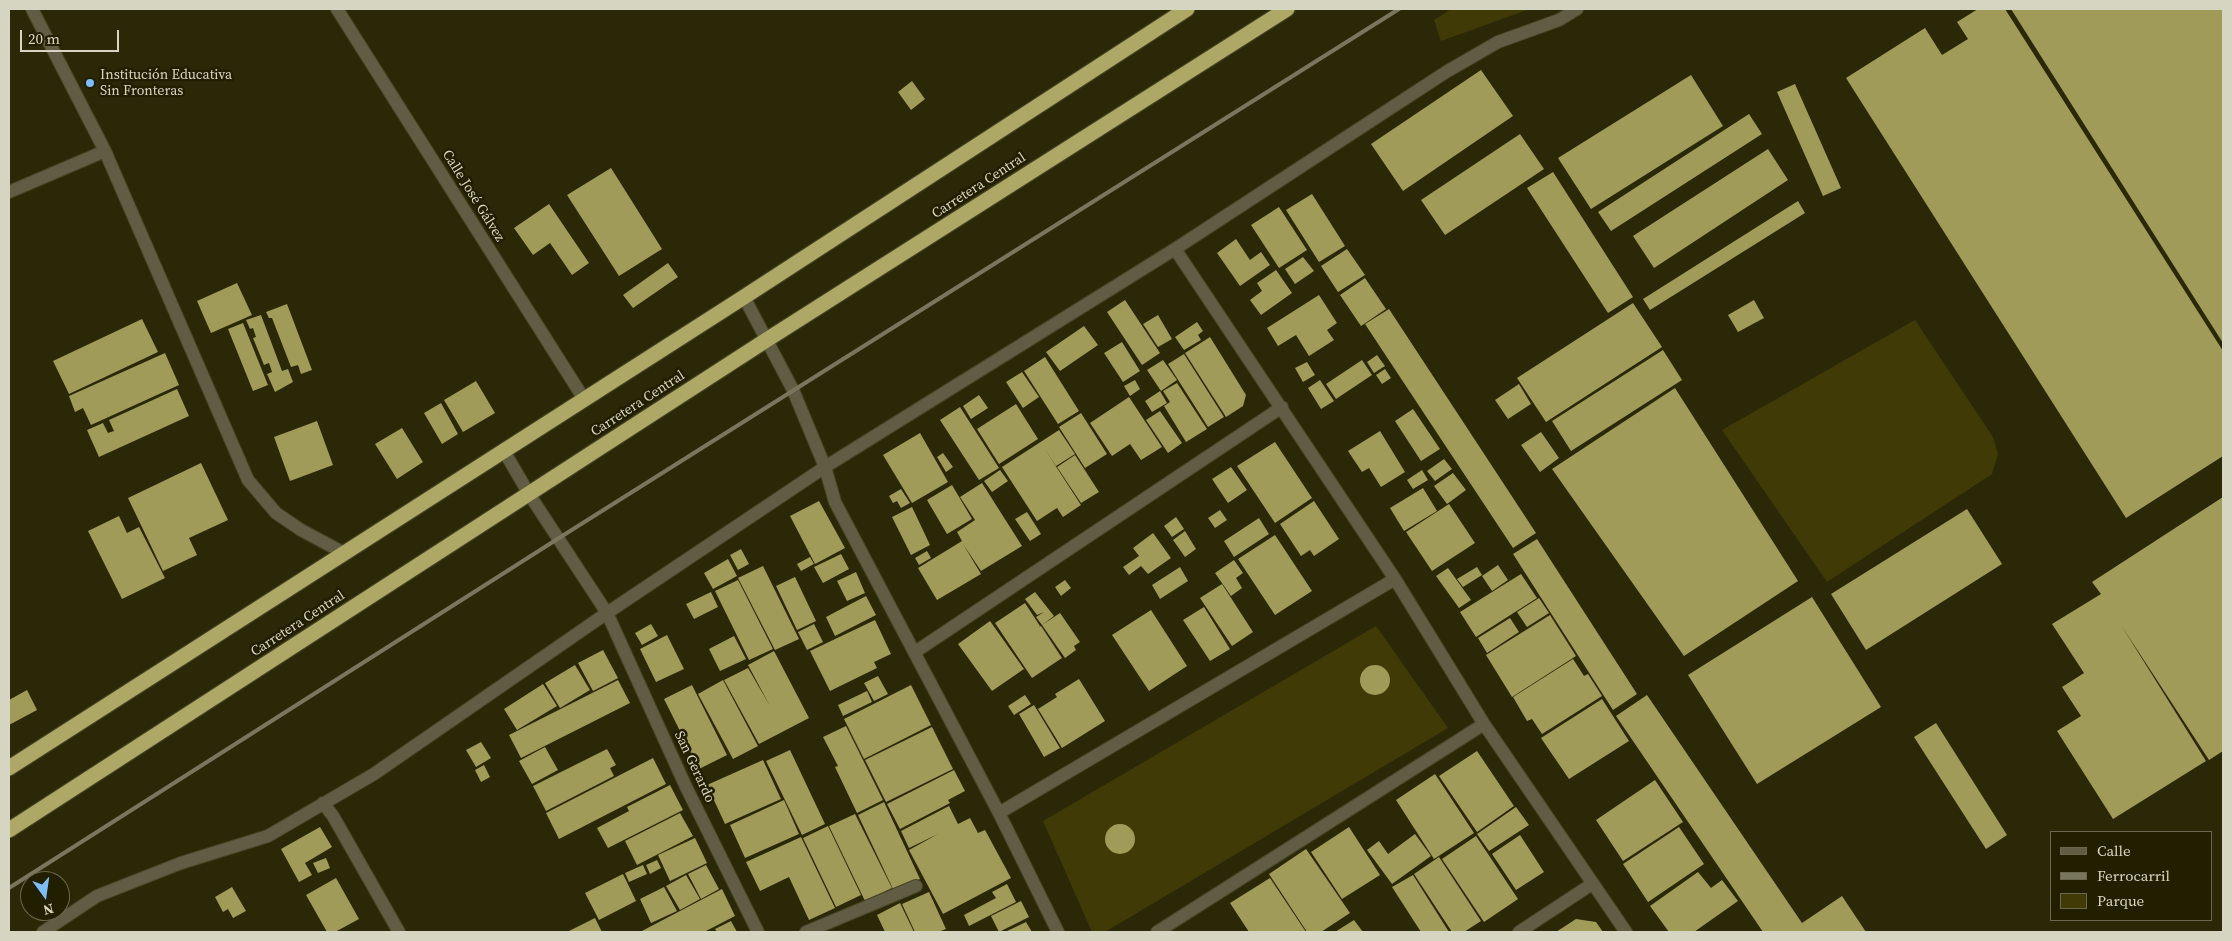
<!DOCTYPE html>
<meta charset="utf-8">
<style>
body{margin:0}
#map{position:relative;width:2232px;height:941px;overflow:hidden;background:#2b2807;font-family:"Source Serif 4",serif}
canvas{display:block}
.frame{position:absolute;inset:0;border:10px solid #d6d5c2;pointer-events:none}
.legend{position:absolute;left:2050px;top:831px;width:162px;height:90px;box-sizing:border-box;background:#221e00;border:1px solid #6a674e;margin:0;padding:6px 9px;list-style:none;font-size:15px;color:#d6d5c2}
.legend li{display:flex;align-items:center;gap:10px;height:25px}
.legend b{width:25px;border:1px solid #6a674e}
.north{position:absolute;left:20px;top:871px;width:50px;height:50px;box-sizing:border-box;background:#221e00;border:1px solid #6a674e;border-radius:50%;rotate:166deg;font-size:14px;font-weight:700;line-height:20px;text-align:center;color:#d6d5c2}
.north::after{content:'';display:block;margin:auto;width:18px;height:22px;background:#7fbdfa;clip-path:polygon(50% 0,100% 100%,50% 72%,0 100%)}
.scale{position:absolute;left:20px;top:30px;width:99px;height:22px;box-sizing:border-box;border:2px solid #d6d5c2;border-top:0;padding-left:6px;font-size:15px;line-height:18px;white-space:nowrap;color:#d6d5c2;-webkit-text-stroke:4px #221e00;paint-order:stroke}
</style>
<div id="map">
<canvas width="2232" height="941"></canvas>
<div class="frame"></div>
<ul class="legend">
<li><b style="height:6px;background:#605d44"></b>Calle</li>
<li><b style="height:6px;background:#78765c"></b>Ferrocarril</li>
<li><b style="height:14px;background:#403a07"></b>Parque</li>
</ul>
<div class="north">N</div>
<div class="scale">20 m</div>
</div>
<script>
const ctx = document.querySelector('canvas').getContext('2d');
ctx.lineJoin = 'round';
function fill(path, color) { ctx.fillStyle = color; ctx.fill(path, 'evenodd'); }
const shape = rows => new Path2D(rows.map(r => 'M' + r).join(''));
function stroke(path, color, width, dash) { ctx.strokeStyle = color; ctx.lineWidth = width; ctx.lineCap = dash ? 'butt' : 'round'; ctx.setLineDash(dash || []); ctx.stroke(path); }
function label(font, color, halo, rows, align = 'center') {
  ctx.font = font + ' "Source Serif 4",serif'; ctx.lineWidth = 5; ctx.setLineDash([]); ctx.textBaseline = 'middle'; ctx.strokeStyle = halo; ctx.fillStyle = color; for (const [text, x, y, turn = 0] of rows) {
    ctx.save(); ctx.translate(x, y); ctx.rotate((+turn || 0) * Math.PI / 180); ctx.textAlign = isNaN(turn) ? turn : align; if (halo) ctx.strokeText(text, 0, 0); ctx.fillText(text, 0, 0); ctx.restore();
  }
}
fill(shape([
 [1451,9,1530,9,1441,41,1434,20],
 [1915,320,1993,437,1998,454,1992,474,1827,582,1722,430],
 [1376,626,1448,728,1105,932,1092,932,1043,821]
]), '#403a07');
fill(shape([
 [1978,9,2005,9,2223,351,2223,456,2126,518,1846,78,1925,28,1942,55,1968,39,1957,22],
 [2011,9,2223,9,2223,343],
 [1481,70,1513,116,1403,191,1371,144],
 [1691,75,1723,126,1591,209,1558,158],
 [912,81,925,99,911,110,898,92],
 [1795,84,1841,188,1823,196,1777,92],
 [1749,114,1762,134,1611,231,1598,212],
 [1520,134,1544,169,1445,235,1421,200],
 [1768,149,1788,180,1654,268,1633,236],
 [611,168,662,249,619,276,567,195],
 [1553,172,1633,297,1608,313,1527,188],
 [1312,194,1345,246,1319,262,1286,210],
 [1798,201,1805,213,1650,310,1643,299],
 [549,204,589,263,572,275,550,243,533,255,514,228],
 [1279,207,1307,250,1279,268,1251,225],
 [1236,239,1250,260,1261,252,1270,265,1240,286,1217,253],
 [1347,249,1365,275,1338,292,1321,266],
 [1303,257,1314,271,1295,284,1285,269],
 [668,263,678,277,633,308,623,295],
 [1276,270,1292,293,1261,315,1250,300,1262,291,1257,283],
 [1365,278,1386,309,1361,326,1340,295],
 [237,283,252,315,211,333,197,301],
 [1319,295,1337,323,1327,330,1334,340,1309,356,1296,335,1278,346,1267,328],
 [1125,300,1160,353,1142,365,1107,312],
 [1754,300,1764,318,1738,332,1728,315],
 [1633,303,1662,347,1546,422,1517,378],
 [287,304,312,370,301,374,298,365,291,367,272,318,269,318,266,312],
 [1389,309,1536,533,1513,548,1365,324],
 [261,315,282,371,288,369,293,382,275,392,267,374,272,372,269,363,264,365,253,338,256,337,253,328,250,329,246,320],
 [1158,315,1172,339,1158,347,1143,324],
 [142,319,158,352,69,394,53,361],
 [1197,322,1203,331,1198,335,1201,340,1184,350,1175,337],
 [243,323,268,385,253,391,228,329],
 [1084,326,1098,345,1060,371,1046,352],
 [1210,337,1246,395,1243,406,1226,417,1185,353],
 [1122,342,1140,371,1123,382,1104,353],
 [1663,350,1682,380,1571,451,1552,421],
 [165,353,179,385,91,425,83,408,75,412,69,396],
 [1184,354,1224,417,1208,427,1168,364],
 [1377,355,1385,366,1374,373,1367,362],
 [1045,357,1079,411,1058,424,1024,371],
 [1163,360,1177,380,1161,391,1147,370],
 [1362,360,1372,375,1336,399,1326,384],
 [1307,362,1315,375,1303,382,1295,368],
 [1385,369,1391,378,1382,384,1376,375],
 [1022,372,1039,397,1023,408,1006,382],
 [1135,380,1140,389,1130,396,1124,386],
 [1320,380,1334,401,1321,409,1308,388],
 [476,381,495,413,463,432,444,400],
 [1177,383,1207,429,1186,442,1164,406,1170,402,1163,391],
 [1519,384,1531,404,1508,419,1495,400],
 [1675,388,1798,581,1684,656,1552,469],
 [177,389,189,416,99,457,87,430,103,423,108,433,114,431,109,420],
 [1160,391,1167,403,1152,412,1145,401],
 [979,395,988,408,971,419,963,406],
 [1129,397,1162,447,1141,460,1130,444,1112,456,1090,423],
 [441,403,458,434,442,444,424,413],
 [1016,404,1038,439,999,464,977,429],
 [960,407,999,468,979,480,940,420],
 [1413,409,1440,449,1421,461,1395,421],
 [1160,411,1182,443,1168,453,1146,420],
 [1081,413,1107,454,1085,468,1059,427],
 [317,421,333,465,290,481,274,437],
 [402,428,423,462,397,479,375,444],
 [1059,430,1075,454,1056,466,1044,448,1081,505,1063,517,1057,508,1037,521,1002,467],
 [1380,431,1405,472,1381,487,1369,468,1362,472,1348,451],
 [1541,432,1559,458,1540,472,1521,445],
 [920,433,948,482,912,503,883,455],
 [1275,442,1312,498,1275,523,1237,466],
 [943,453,953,467,946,472,937,457],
 [1075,455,1099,492,1081,503,1057,467],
 [1444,459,1452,469,1435,481,1427,471],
 [201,463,228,520,189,538,197,555,163,571,128,498],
 [1231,467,1247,490,1228,503,1212,479],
 [1000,470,1008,481,992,492,984,481],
 [1422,470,1428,480,1413,489,1407,480],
 [1453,473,1466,490,1447,504,1434,486],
 [982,483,1022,546,981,571,963,544,981,574,937,600,918,568,962,541,957,532,975,520,960,497],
 [952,485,972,519,947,534,927,500],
 [1423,488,1437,511,1404,531,1390,508],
 [901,489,910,503,901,508,897,501,893,503,889,496],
 [2223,497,2223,751,2209,760,2121,625,2206,761,2113,819,2057,731,2081,716,2062,687,2084,673,2052,624,2101,594,2092,582],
 [819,501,845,548,815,564,790,516],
 [1314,501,1339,539,1314,556,1310,550,1301,556,1280,524],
 [1449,504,1475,543,1432,571,1406,532],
 [912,507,930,545,911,555,892,517],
 [1967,509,2002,564,1866,650,1831,594],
 [1220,510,1227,520,1215,528,1208,518],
 [1027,512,1041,534,1030,541,1015,519],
 [119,516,127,533,139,527,165,578,122,599,88,531],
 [1176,517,1184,529,1172,537,1164,526],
 [1259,518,1269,534,1234,557,1224,541],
 [1185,531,1196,549,1185,557,1173,540],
 [1153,533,1171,558,1148,574,1141,566,1129,575,1123,567,1139,556,1133,548],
 [1275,535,1312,591,1275,615,1238,559],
 [1537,539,1637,694,1613,710,1513,554],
 [741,549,749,564,738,570,730,555],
 [927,551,931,558,919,565,915,558],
 [841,554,849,569,823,583,814,567],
 [810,557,814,564,801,571,797,564],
 [728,559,737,576,713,589,704,573],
 [1234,560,1243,573,1236,578,1242,588,1231,596,1215,573],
 [1498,565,1508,580,1492,591,1482,576],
 [763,566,799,639,775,650,738,578],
 [1180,567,1188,581,1160,599,1152,585],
 [1477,567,1482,575,1463,587,1457,579],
 [1448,568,1471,600,1459,608,1436,576],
 [856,572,865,593,847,601,837,581],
 [1521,574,1537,598,1476,637,1460,612],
 [795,577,816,621,797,630,776,586],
 [738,580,773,649,749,660,715,591],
 [1065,580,1071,588,1061,596,1055,587],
 [1222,584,1253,632,1232,646,1200,598],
 [711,592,718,607,694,619,686,604],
 [1035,592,1054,616,1042,625,1036,617,1044,612,1037,615,1025,599],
 [866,596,876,615,835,636,826,617],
 [1812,597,1881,707,1757,784,1688,675],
 [1539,598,1549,613,1527,627,1517,612],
 [1025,603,1040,626,1039,627,1041,626,1062,658,1032,678,995,623],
 [1204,607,1230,649,1210,661,1183,620],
 [1151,610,1187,666,1149,691,1112,635],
 [1060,613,1080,642,1074,646,1076,650,1065,658,1042,625],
 [1550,615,1576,656,1512,697,1486,655],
 [1510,618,1519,632,1487,653,1478,638],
 [875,620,891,654,874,662,877,668,830,691,810,651],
 [990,621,1024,669,992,691,958,644],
 [651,624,658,636,642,645,635,633],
 [814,624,823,642,807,650,798,632],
 [667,635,684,669,656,682,640,649],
 [734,636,746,659,720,671,709,649],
 [603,650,618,678,593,691,578,663],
 [774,651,809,718,759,744,724,680,748,668,770,706,748,665],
 [1573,659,1584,676,1588,674,1602,696,1542,734,1532,719,1527,721,1513,697],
 [575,665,590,690,560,708,545,683],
 '1360 680a15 15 0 1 1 30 0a15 15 0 1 1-30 0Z',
 [878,676,888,694,874,701,864,683],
 [1079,679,1105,721,1062,748,1038,709,1057,697,1055,694],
 [618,680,630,703,521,758,509,735],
 [723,680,758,746,733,759,698,694],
 [543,684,557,706,517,730,504,709],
 [692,685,727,755,699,769,664,699],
 [911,685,931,725,864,759,844,719],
 [27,690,37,710,9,725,9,700],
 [867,691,872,702,843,716,838,705],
 [1025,695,1031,704,1014,715,1008,706],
 [1647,695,1802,923,1842,896,1866,932,1763,932,1616,716],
 [1602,699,1629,741,1569,779,1541,738],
 [1034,705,1060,748,1044,757,1019,714],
 [1936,723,2007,835,1986,849,1914,737],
 [846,726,883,800,857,813,835,767,838,766,823,737],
 [932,727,953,769,886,802,865,760],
 [481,742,491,758,476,767,466,750],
 [545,747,558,770,532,784,519,761],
 [607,749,616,765,610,768,614,776,546,811,533,786],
 [790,750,825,824,802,835,766,761],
 [1477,751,1514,806,1477,832,1439,776],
 [653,758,666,784,559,839,546,813],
 [763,760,781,799,725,824,707,785],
 [484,765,490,777,481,782,475,770],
 [954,770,965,791,948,800,950,803,900,829,887,804],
 [1435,774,1474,833,1434,859,1396,800],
 [1655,780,1683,822,1623,861,1596,820],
 [670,785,683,810,608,848,597,828,629,811,627,807],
 [784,800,799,834,745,858,730,825],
 [884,802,920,879,894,891,858,815],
 [949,806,958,824,970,818,978,833,985,830,1011,878,943,914,909,850,938,834,909,848,901,831],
 [1516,807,1529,825,1489,851,1477,834],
 [680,813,693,836,637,865,625,841],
 [855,814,892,888,865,901,829,826],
 '1105 839a15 15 0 1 1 30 0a15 15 0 1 1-30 0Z',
 [828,826,861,895,836,907,803,838],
 [320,827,332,847,305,863,312,875,299,882,281,849],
 [1349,827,1380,875,1342,899,1311,852],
 [1679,827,1704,864,1648,902,1623,864],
 [1415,834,1431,856,1392,884,1367,850,1379,841,1388,854],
 [1520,835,1544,872,1516,890,1492,854],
 [1476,836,1518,899,1484,922,1442,859],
 [801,837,835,908,809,920,789,877,760,891,746,862],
 [695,838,707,863,670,881,658,855],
 [1306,849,1350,913,1321,932,1307,932,1269,874],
 [1439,857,1481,921,1464,932,1452,932,1414,874],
 [326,858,330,868,318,873,313,863],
 [657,860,661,868,650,874,646,865],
 [643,865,647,874,629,882,625,873],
 [706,865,719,889,701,899,688,874],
 [1698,872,1711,888,1722,880,1738,901,1694,932,1669,932,1650,906],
 [623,874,636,901,599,920,585,893],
 [686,875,700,899,680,910,666,886],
 [1413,875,1449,932,1421,932,1392,887],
 [336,878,359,919,335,932,327,932,306,895],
 [1270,878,1306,932,1249,932,1230,903],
 [1007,884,1016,902,969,926,964,915,996,898,992,892],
 [232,887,246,911,233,918,228,909,223,912,215,897],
 [664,887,677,911,651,923,640,899],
 [722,889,735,916,704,932,640,932],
 [929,892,946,929,938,932,915,932,902,904],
 [1021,901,1029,917,999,932,991,916],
 [900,903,914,932,885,932,877,915],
 [595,918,602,932,567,932],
 [1576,919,1596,922,1603,932,1556,932],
 [1354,920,1363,932,1335,932],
 [731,921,737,932,717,932,715,929],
 [1026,922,1032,932,1005,932]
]), '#a19b59');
const minor = shape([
 [32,9,105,151,248,480,276,513,301,530,344,553],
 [337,9,584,399],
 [9,192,105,151],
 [1175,249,1395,579,1484,724,1626,932],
 [744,297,793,390,825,467,835,502,999,813,1058,932],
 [504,451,529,494,607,613,686,787,758,932],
 [915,652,1282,407],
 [323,803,333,816,399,932],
 [999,813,1395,579],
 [43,932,97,896,181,863,268,836,374,774,607,613,825,467,1175,249,1446,72,1498,42,1559,20,1577,9],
 [806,932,916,886],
 [1157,932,1484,724],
 [1519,932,1592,884]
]);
const highway = shape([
 [9,768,744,297,1187,9],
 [9,830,768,339,1287,9]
]);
stroke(minor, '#464425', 14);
stroke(highway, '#464425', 17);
stroke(minor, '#605d44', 12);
stroke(highway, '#aea866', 15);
stroke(shape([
 [9,888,559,538,1399,9]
]), '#78765c', 4);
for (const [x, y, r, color] of [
 [90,83,5,"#7fbdfa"]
]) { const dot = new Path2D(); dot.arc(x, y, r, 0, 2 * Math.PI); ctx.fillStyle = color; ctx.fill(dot); stroke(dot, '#221e00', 2); }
label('14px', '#d6d5c2', '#221e00', [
 ["Institución Educativa",100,75],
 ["Sin Fronteras",100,91]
], 'left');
label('14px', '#d6d5c2', '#221e00', [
 ["Carretera Central",979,186,-33],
 ["Calle José Gálvez",473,196,58],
 ["Carretera Central",638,404,-33],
 ["Carretera Central",298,624,-33],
 ["San Gerardo",694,767,65]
]);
</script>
